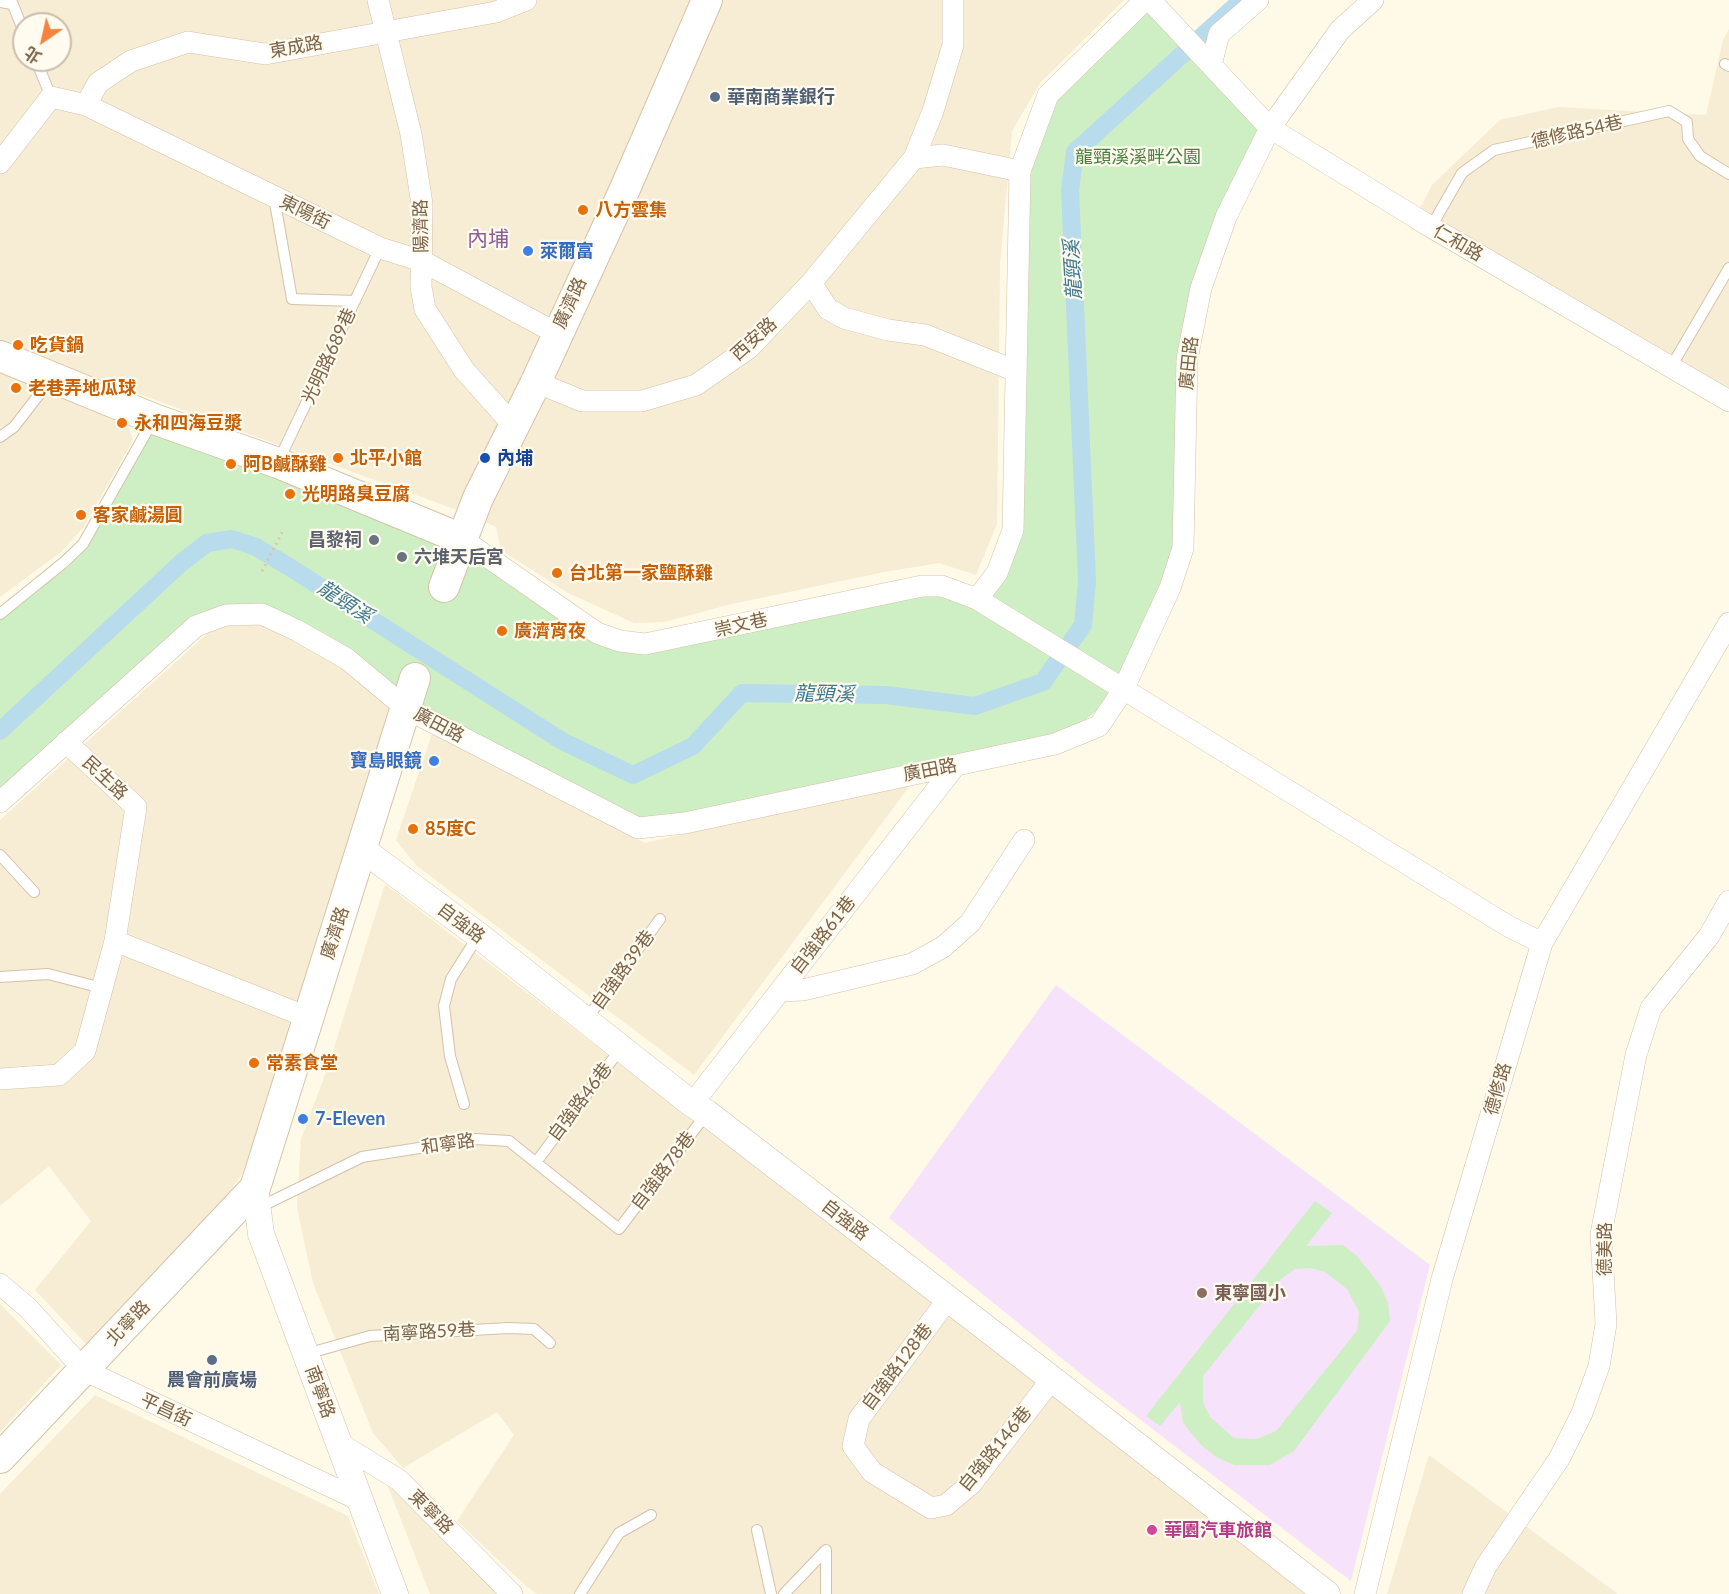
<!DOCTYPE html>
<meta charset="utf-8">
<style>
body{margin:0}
#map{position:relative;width:1729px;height:1594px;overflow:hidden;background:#fff9e7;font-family:Lato,"Noto Sans TC",sans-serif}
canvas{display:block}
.north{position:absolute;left:12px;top:12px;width:60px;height:60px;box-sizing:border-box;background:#fffbef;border:2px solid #cbbeac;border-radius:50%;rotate:214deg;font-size:16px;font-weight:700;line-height:24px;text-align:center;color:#7c6247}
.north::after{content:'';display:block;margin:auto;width:21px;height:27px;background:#f5823f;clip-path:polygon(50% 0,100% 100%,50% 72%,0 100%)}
</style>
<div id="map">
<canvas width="1729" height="1594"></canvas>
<div class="north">北</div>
</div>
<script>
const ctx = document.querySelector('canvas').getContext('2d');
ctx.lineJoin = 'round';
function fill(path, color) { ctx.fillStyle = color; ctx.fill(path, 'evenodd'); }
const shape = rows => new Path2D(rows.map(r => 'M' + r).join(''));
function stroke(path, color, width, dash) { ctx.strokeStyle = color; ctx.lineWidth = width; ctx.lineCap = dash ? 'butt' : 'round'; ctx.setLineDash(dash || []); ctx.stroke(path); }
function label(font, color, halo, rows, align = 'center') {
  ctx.font = font + ' Lato,"Noto Sans TC",sans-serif'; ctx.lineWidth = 4.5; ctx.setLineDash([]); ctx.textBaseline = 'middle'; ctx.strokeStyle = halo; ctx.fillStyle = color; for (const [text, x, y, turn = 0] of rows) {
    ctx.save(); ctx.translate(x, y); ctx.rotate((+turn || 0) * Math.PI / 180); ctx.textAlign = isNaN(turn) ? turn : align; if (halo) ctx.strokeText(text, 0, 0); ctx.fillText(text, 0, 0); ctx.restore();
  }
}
fill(shape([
 [0,0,1124,0,1040,83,1012,131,1000,264,997,524,976,575,939,563,884,572,732,604,664,622,634,623,568,593,501,550,496,527,465,513,0,343],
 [24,24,60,24,60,60,24,60],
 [1729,29,1729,412,1410,228,1432,185,1500,120,1558,107,1706,115,1723,40],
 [0,369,128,426,133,440,83,528,61,552,0,597],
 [254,620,279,628,342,667,390,706,279,1061,264,1116,241,1176,223,1201,86,1344,35,1290,91,1221,49,1166,0,1206,0,820,217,625],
 [435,725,645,843,914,780,694,1075,417,866,396,840],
 [385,884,1312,1594,537,1594,525,1585,457,1521,514,1435,497,1412,403,1468,373,1433,313,1283,297,1208,301,1139,328,1067],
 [0,1304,61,1365,0,1432],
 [95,1395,348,1516,379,1594,0,1594,0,1494],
 [1429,1455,1618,1594,1387,1594],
 [387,1484,505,1594,430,1594]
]), '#f7ecd4');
fill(shape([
 [1056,985,1430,1265,1351,1581,1086,1378,889,1218]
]), '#f6e3fb');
fill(shape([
 [1145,0,1270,128,1201,289,1183,548,1123,690,1055,744,638,828,262,614,196,626,0,802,0,614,83,544,154,419,461,534,544,597,645,644,922,586,977,598,1013,530,1020,171,1048,95],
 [1315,1201,1332,1213,1306,1246,1343,1245,1357,1256,1380,1285,1388,1303,1390,1321,1294,1451,1270,1465,1234,1465,1216,1457,1201,1445,1183,1423,1180,1402,1160,1426,1146,1416],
 [1311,1268,1325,1272,1347,1289,1359,1312,1357,1331,1276,1431,1257,1439,1234,1438,1210,1417,1203,1402,1203,1376,1281,1279,1295,1269]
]), '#ceefc3');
stroke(shape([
 [0,731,181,563,207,543,232,539,256,547,291,568,562,741,633,775,693,746,742,693,886,695,975,706,1043,682,1083,625,1087,581,1070,190,1075,152,1242,0]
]), '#b8dceb', 18);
const service = shape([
 [11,0,24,32],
 [0,2,12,4],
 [36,60,51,97],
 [1725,64,1729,66],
 [274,197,292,299,355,301],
 [1431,227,1462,173,1494,150,1669,111,1687,122,1688,139,1700,156,1729,174],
 [1671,367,1729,268],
 [0,437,14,427,51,379],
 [279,460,380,248],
 [0,614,63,563,83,544,152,422],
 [0,855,34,892],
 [0,977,48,974,102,988],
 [586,1020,660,919],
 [464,1104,450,1056,444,1006,451,979,478,936],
 [540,1157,621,1048],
 [258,1208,362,1157,476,1139,509,1141,619,1229,707,1113],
 [306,1354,370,1336,508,1328,534,1329,550,1343],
 [757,1530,771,1594],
 [580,1594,619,1533,651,1515],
 [784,1594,826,1550,826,1594]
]);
const minor = shape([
 [378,0,411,134,422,204,421,287,425,309,464,370,514,426],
 [1150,0,1270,128,1431,227,1729,401],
 [1211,65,1219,34,1258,0],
 [86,105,98,83,131,61,188,42,265,54,496,12,526,0],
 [914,158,943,155,1020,171],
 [0,163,51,97,86,105,380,248,422,261,556,333],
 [811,283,828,309,844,318,888,330,925,335,1016,371],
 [536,382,582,401,642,401,696,385,749,348,811,283,914,158,933,111,953,45,953,0],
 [462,539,597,633,620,641,645,644,922,586,942,586,977,599,1508,926,1542,943],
 [977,599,997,573,1013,530,1020,171,1048,95,1145,0],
 [0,802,196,626,226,615,262,614,296,630,347,659,407,709,638,828,685,823,1055,744,1099,726,1123,690,1170,588,1183,548,1187,359,1201,288,1226,217,1270,128,1340,30,1373,0],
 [115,941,307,1017],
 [780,991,803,990,912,964,943,947,970,923,1024,840],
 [0,1079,59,1075,85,1051,115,941,136,807,66,742],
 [692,1104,955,766],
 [0,1284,28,1308,84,1370,357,1499],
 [948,1299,859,1419,853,1446,872,1472,931,1508,946,1505,971,1484,1052,1379],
 [339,1443,399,1480,512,1594],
 [1365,1594,1442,1279,1542,943,1729,623],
 [1473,1594,1486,1566,1559,1459,1582,1413,1599,1366,1606,1324,1601,1234,1636,1055,1651,1008,1709,936,1729,901]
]);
const tertiary = shape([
 [362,849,478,935,692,1104,707,1113,1052,1379,1327,1594],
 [255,1188,261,1234,395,1594]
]);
const secondary = shape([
 [0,356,154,419,278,463,462,539],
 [444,587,478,498,536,382,624,191,707,0],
 [0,1458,255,1188,415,678]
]);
stroke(service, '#d3c2aa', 12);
stroke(minor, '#d3c2aa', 22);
stroke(tertiary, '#d3c2aa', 27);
stroke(secondary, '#d6c3a8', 32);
stroke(shape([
 [262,571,284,529]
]), '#ddbf9d', 3, [1.5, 4.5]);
stroke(service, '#fff', 10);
stroke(minor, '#fff', 21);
stroke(tertiary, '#fff', 26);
stroke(secondary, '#fff', 30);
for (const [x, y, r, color] of [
 [715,97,6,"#5c6f8a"],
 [583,210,6,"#e8710a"],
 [528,251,6,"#3f7fe0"],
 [18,345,6,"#e8710a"],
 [16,388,6,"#e8710a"],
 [122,423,6,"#e8710a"],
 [338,458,6,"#e8710a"],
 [485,458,6,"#1a4fb4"],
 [231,464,6,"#e8710a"],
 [290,494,6,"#e8710a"],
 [81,515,6,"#e8710a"],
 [374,540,6,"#6b7280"],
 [402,557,6,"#6b7280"],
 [557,573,6,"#e8710a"],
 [502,631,6,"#e8710a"],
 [434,761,6,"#3f7fe0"],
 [413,829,6,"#e8710a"],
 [254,1063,6,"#e8710a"],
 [303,1119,6,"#3f7fe0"],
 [1202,1293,6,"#8d6e63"],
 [212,1360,6,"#5c6f8a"],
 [1152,1530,6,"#d1479c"]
]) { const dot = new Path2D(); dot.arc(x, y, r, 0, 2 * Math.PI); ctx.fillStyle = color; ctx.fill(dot); stroke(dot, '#fffbef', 2); }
label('18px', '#7c6247', '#fffbef', [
 ["東成路",296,47,-10],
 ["德修路54巷",1577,132,-13],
 ["東陽街",305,212,26],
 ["陽濟路",421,226,-91],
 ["仁和路",1458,243,30],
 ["廣濟路",570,303,-65],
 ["西安路",754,339,-42],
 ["光明路689巷",329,356,-65],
 ["廣田路",1189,363,-84],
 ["崇文巷",741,625,-13],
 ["廣田路",439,725,28],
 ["廣田路",930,770,-11],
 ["民生路",105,778,43],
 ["自強路",461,923,37],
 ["廣濟路",335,933,-72],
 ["自強路61巷",823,935,-52],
 ["自強路39巷",623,970,-54],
 ["德修路",1498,1089,-74],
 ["自強路46巷",580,1102,-53],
 ["和寧路",448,1144,-8],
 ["自強路78巷",663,1171,-53],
 ["自強路",845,1220,38],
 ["德美路",1605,1249,-90],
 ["北寧路",128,1323,-46],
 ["南寧路59巷",429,1332,-3],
 ["自強路128巷",897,1367,-53],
 ["南寧路",320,1392,70],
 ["平昌街",166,1410,25],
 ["自強路146巷",995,1449,-51],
 ["東寧路",431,1512,45]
]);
label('bold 18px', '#4e5e75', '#fffbef', [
 ["華南商業銀行",727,97],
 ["農會前廣場",212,1380,"center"]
], 'left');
label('18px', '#457d3b', '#fffbef', [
 ["龍頸溪溪畔公園",1138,157]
]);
label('bold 18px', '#c56008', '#fffbef', [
 ["八方雲集",595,210],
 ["吃貨鍋",30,345],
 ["老巷弄地瓜球",28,388],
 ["永和四海豆漿",134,423],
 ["北平小館",350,458],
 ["阿B鹹酥雞",243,464],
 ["光明路臭豆腐",302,494],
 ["客家鹹湯圓",93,515],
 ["台北第一家鹽酥雞",569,573],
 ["廣濟宵夜",514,631],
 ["85度C",425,829],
 ["常素食堂",266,1063]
], 'left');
label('bold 18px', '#366cbe', '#fffbef', [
 ["萊爾富",540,251],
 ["寶島眼鏡",422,761,"right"],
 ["7-Eleven",315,1119]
], 'left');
label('bold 18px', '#164399', '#fffbef', [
 ["內埔",497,458]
], 'left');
label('bold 18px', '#5b616d', '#fffbef', [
 ["昌黎祠",362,540],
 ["六堆天后宮",414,557,"left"]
], 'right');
label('bold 18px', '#785e54', '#fffbef', [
 ["東寧國小",1214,1293]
], 'left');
label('bold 18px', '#b23c85', '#fffbef', [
 ["華園汽車旅館",1164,1530]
], 'left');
label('italic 20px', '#3e7891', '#fffbef', [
 ["龍頸溪",1073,270,-93],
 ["龍頸溪",345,602,33],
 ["龍頸溪",824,694,1]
]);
label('21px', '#8d5f98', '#fffbef', [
 ["內埔",488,239]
]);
</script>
